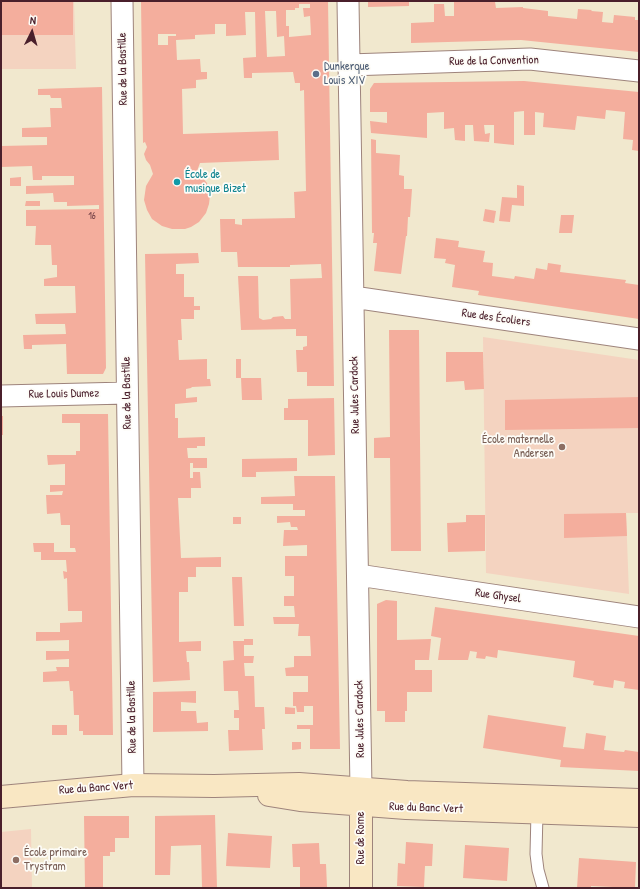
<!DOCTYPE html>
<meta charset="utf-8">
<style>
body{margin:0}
#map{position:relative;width:640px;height:889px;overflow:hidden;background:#f1e8ce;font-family:"Patrick Hand",sans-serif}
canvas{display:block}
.frame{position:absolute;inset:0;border:2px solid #4a1f2b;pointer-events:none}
.north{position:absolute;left:12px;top:12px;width:40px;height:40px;-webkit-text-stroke:3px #fdfcf7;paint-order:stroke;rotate:5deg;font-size:11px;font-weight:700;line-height:16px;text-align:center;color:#4a1f2b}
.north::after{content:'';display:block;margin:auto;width:14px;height:18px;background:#4a1f2b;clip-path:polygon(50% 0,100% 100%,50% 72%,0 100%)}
</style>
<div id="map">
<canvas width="640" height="889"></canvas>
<div class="frame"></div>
<div class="north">N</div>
</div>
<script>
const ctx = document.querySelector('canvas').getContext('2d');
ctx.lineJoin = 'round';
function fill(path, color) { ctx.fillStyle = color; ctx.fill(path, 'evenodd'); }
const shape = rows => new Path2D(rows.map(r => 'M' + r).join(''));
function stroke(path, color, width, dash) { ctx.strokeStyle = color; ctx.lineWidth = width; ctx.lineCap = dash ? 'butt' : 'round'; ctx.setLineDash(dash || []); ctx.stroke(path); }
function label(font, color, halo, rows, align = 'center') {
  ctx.font = font + ' "Patrick Hand",sans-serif'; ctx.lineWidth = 3.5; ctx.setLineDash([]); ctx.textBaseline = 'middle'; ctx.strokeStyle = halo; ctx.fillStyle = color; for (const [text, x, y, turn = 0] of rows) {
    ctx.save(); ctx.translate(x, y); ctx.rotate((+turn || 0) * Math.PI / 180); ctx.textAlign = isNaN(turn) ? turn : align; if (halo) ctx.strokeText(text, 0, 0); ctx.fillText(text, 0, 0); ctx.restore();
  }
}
fill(shape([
 [1,1,74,1,76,69,1,69],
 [483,337,639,360,639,513,626,513,629,594,486,573],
 [31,829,32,888,1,888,1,832]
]), '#f4d3c0');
fill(shape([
 [1,1,19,1,19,2,73,1,73,35,1,35],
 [141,1,328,1,334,386,307,386,307,372,297,372,296,350,303,350,303,347,307,346,307,336,296,336,296,329,241,330,238,276,258,276,259,318,263,320,271,319,273,317,283,316,285,319,291,319,290,279,322,278,321,264,290,265,290,267,238,267,237,252,221,252,220,219,235,219,235,224,242,225,242,219,295,218,294,192,306,191,304,90,300,91,300,83,295,83,293,72,252,73,252,78,244,78,243,58,256,57,255,12,245,12,246,35,226,36,226,24,215,24,215,34,195,35,195,39,176,40,177,60,200,59,201,72,207,72,207,79,196,80,196,88,182,89,183,134,278,131,279,160,200,163,197,171,207,183,210,195,209,204,206,213,199,222,191,227,185,229,172,229,162,226,152,219,147,210,144,200,146,186,153,174,150,165,146,160,144,154,147,147,145,142,143,143],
 [299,4,310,4,310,8,303,8,304,17,310,16,311,35,289,37,289,26,286,26,286,10,295,10,295,8,299,8],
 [265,11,276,11,277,37,284,36,285,56,267,57],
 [158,34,176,34,176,36,168,36,168,45,158,45],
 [368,1,409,1,409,6,368,7],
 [454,1,474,1,474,2,495,2,496,8,523,7,523,8,548,11,548,16,577,19,578,9,592,10,591,11,603,12,602,22,613,23,614,15,635,17,635,20,639,20,639,52,521,40,411,43,411,23,434,22,434,4,444,4,445,16,454,16],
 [524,81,639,92,639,151,632,150,633,140,623,139,625,112,606,110,605,119,577,116,575,130,543,127,544,113,535,112,535,135,524,135,524,111,514,112,514,145,494,143,494,125,484,125,485,134,490,133,489,142,474,141,473,125,465,125,465,141,455,140,454,128,444,129,444,112,427,113,427,138,371,133,370,121,387,123,387,112,370,112,370,89,374,83],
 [102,87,106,368,103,374,67,374,66,344,32,345,32,349,24,349,23,335,66,334,65,324,36,324,35,314,76,313,75,286,44,286,44,279,57,277,57,265,52,265,51,245,35,245,36,226,26,226,26,210,99,209,99,205,67,206,67,202,54,202,53,193,26,194,26,186,74,185,74,176,42,176,42,180,33,180,32,166,1,167,1,146,47,145,47,137,22,137,22,128,51,127,50,108,62,108,61,98,51,98,50,95,38,95,38,89],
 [371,139,376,140,376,153,400,155,399,175,404,176,404,189,412,189,410,217,408,217,407,236,406,236,401,274,374,271,377,243,373,243,374,233,372,233],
 [21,177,21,186,10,186,10,178],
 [517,185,524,186,524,206,512,205,510,222,499,221,502,197,517,198],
 [26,201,40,201,40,206,25,206],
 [485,209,496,211,494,223,483,221],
 [561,215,574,215,572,233,559,233],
 [436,238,459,241,458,247,485,251,483,262,493,263,492,276,514,279,515,276,534,279,536,268,547,270,548,263,561,265,560,272,626,280,625,283,639,285,639,319,478,295,479,291,452,287,455,265,445,263,446,259,434,258],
 [198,253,199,263,176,264,176,274,184,274,184,297,194,297,194,306,200,306,200,310,194,310,194,319,181,319,182,340,178,340,179,360,207,359,207,379,210,379,211,386,192,387,191,388,186,389,186,398,197,397,197,402,175,404,175,418,178,418,178,438,205,437,205,446,197,446,197,448,187,448,188,458,207,458,207,468,193,468,193,463,190,463,190,478,193,478,193,472,200,472,201,488,191,488,191,498,178,498,181,558,221,557,221,567,196,567,196,577,188,577,188,592,179,592,179,642,201,641,201,651,186,651,187,662,189,662,190,680,153,682,145,254],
 [389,330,419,330,421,551,391,551,390,458,374,458,374,438,390,437],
 [446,352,483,352,484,389,465,390,464,381,446,382],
 [236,359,241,359,241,378,236,378],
 [241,378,261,378,262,400,242,400],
 [639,397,639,428,505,430,505,400],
 [334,398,335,455,308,456,308,420,284,420,284,408,288,408,288,399],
 [62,414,108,414,113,735,83,735,83,731,79,731,79,715,74,715,73,691,70,691,69,681,43,682,43,672,57,671,56,667,69,667,69,659,46,660,46,651,69,651,69,640,36,641,36,632,60,632,60,623,82,622,82,611,68,611,67,578,64,579,63,571,67,572,66,560,41,560,41,552,34,552,33,543,54,543,54,552,76,552,75,548,70,548,70,525,61,525,60,513,47,514,46,495,62,495,63,491,50,492,50,485,65,485,65,464,48,465,47,455,76,455,76,451,80,451,80,423,62,423],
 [1,416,3,416,3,435,1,435],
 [297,458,297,471,256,472,256,477,242,477,242,459],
 [294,476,335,476,340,749,310,749,310,729,297,729,297,725,313,725,313,706,304,706,304,712,297,712,296,706,293,706,293,692,308,692,308,676,286,676,285,668,294,667,294,656,311,656,310,636,298,636,299,624,274,624,273,617,295,617,294,606,284,606,284,596,294,596,294,576,285,576,285,556,307,556,307,545,283,546,284,530,298,530,297,527,291,527,290,522,277,523,277,516,305,516,305,510,293,510,293,504,261,504,261,497,295,496],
 [626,513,627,536,564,538,564,514],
 [466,515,485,515,485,551,448,552,447,523,466,522],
 [233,517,241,517,241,524,233,524],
 [232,577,242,577,244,626,234,626],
 [386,600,397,601,397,640,431,639,429,660,415,660,415,670,432,670,432,692,407,692,407,711,405,711,405,722,385,722,385,711,377,711,377,604],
 [435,607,639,636,639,690,624,688,625,682,614,680,613,688,593,685,594,681,573,677,575,661,498,650,497,658,486,656,485,659,476,658,477,652,470,651,468,660,438,660,441,638,431,636],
 [244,639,253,639,253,645,244,645,244,656,254,656,253,663,244,663,245,676,254,676,255,707,264,707,265,729,262,729,263,750,229,751,228,730,239,730,239,718,234,718,234,710,239,710,238,691,224,691,223,661,234,660,233,641,244,641],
 [196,691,196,703,181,702,181,711,196,711,197,723,208,722,208,731,153,732,153,692],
 [285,707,295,708,295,714,285,714],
 [488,715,566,727,563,747,584,749,586,733,606,736,604,750,624,752,625,750,639,752,639,771,560,767,561,760,483,748],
 [52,725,67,725,67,735,52,735],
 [292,742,301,742,301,749,292,750],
 [215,815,217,888,202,888,201,845,171,846,170,875,155,875,155,816],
 [84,816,129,816,129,838,115,838,115,852,110,852,110,856,103,856,103,888,85,888],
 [228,833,272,836,270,868,226,866],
 [406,842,433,844,432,866,425,866,424,887,397,886,398,863,405,864],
 [319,843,320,864,326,864,327,887,300,888,300,867,293,867,292,844],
 [465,845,509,848,507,881,463,878],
 [579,858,636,862,635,888,591,886,591,888,577,888]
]), '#f4ae9d');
const lane = shape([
 [537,812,536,854,538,870,543,888]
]);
const street = shape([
 [122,1,133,785],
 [348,1,361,789],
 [349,65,530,59,639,71],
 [353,297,639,339],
 [1,396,127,393],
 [358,575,639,617]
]);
const secondary = shape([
 [361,790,361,888],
 [269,795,300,800,406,808,639,816],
 [1,797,133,785,214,786,299,784,407,792,639,800]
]);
stroke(lane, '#9e847c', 13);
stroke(street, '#9e847c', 23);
stroke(secondary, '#9e847c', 24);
stroke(lane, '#fff', 11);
stroke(street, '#fff', 21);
stroke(secondary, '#f9e7c3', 22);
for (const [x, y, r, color] of [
 [316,74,4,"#5c6f8a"],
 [177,182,4,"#0f9aa8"],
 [562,447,4,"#8d6e63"],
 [16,860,4,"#8d6e63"]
]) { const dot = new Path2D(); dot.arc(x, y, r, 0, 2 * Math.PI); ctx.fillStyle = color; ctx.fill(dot); stroke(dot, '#fdfcf7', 1.5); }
label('10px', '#744348', null, [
 ["16",92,216]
]);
label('12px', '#4a1f2b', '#fdfcf7', [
 ["Rue de la Convention",494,61,-1],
 ["Rue de la Bastille",123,69,-91],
 ["Rue des Écoliers",496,318,8],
 ["Rue de la Bastille",127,393,-91],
 ["Rue Louis Dumez",64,394,-1],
 ["Rue Jules Cardock",355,395,-91],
 ["Rue Ghysel",498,596,8],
 ["Rue de la Bastille",132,717,-91],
 ["Rue Jules Cardock",360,719,-91],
 ["Rue du Banc Vert",96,788,-4],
 ["Rue du Banc Vert",426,808,2],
 ["Rue de Rome",361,838,-90]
]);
label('12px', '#4e5e75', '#fdfcf7', [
 ["Dunkerque",324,67],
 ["Louis XIV",324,81]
], 'left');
label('12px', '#0d838f', '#fdfcf7', [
 ["École de",185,175],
 ["musique Bizet",185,189]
], 'left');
label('12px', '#785e54', '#fdfcf7', [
 ["École maternelle",554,440],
 ["Andersen",554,454],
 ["École primaire",24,853,"left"],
 ["Trystram",24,867,"left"]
], 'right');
</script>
